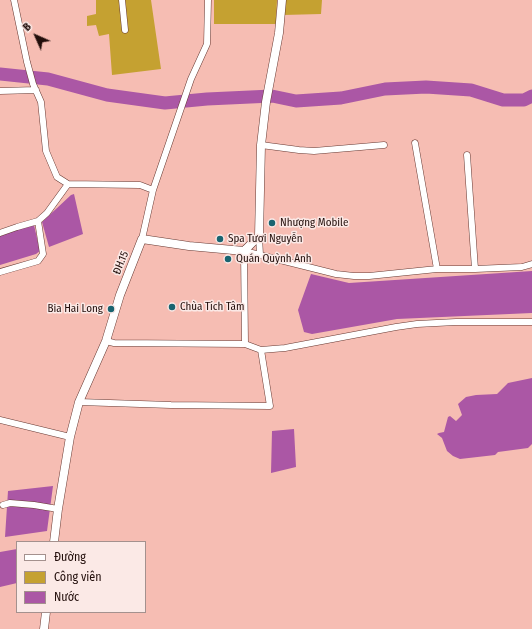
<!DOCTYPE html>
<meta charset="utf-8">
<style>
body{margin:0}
#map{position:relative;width:532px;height:629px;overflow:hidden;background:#f6bdb3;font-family:"Fira Sans Condensed",sans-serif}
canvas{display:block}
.legend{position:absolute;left:16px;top:541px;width:130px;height:72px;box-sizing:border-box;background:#fbe9e6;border:1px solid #a4918e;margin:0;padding:5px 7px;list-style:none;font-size:12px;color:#220e0b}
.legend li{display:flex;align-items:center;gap:8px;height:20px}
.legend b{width:20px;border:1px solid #a4918e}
.north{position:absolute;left:16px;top:16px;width:40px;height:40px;-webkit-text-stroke:3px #fbe9e6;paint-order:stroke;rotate:315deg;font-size:11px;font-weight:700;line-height:16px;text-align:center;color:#220e0b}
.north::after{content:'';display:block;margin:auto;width:14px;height:18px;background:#220e0b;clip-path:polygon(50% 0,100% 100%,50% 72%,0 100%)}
</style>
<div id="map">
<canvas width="532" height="629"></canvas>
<ul class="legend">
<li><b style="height:5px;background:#fff"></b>Đường</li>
<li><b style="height:11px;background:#c5a131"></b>Công viên</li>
<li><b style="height:11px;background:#ab57a5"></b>Nước</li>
</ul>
<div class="north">B</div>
</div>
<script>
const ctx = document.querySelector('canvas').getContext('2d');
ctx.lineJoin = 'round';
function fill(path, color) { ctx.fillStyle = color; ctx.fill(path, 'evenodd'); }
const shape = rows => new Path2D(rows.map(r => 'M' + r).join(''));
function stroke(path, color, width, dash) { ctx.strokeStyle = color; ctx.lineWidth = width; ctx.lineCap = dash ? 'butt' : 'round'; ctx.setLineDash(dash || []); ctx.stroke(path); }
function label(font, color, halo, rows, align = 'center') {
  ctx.font = font + ' "Fira Sans Condensed",sans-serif'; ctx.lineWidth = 3; ctx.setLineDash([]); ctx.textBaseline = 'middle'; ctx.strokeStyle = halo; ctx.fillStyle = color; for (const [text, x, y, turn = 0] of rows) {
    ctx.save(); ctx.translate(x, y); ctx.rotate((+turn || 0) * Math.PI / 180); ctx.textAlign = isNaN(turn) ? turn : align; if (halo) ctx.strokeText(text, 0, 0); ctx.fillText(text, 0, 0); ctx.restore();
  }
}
fill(shape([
 [96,0,151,0,161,69,112,75,109,34,99,36,96,25,87,26,87,16,96,14],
 [214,0,277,0,276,24,214,24],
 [286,0,322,0,321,14,283,15]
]), '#c5a131');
fill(shape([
 [74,194,83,234,49,247,42,222,71,195],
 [34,225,40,251,36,254,0,265,0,234],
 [532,271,532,313,397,319,312,334,304,332,298,310,311,274,349,283],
 [532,378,532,444,528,448,498,452,495,455,460,459,453,456,447,451,442,438,437,434,439,433,444,432,448,417,450,416,456,421,462,415,458,404,466,397,476,395,497,394,508,383],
 [294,429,296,467,271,473,272,431],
 [53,486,47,531,5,537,8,491],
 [17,549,17,583,0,587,0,552]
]), '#ab57a5');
stroke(shape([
 [0,74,48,79,107,95,165,103,207,99,272,96,296,101,341,98,385,89,426,87,471,90,503,100,524,100,532,96]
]), '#ab57a5', 13);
const street = shape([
 [14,0,27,62,33,84,41,102,46,151,57,177,68,184,140,185,153,190,142,239],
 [122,0,125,30],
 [0,91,36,90],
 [415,143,437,269],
 [261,145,299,150,314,151,384,145],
 [467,155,475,269],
 [153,190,191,79,207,44,208,0],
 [0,233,17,227,38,221,47,213,68,184],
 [259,236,260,255],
 [0,272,38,261,43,254,38,221],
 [106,341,114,343,245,344,261,350,285,348,396,327,417,324,456,322,532,322],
 [245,344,244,251,336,274,354,276,369,276,437,269,475,269,522,267,532,264],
 [79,402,171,405,270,406,261,350],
 [0,420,70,437],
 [3,505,10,503,34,505,58,509]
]);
const secondary = shape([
 [54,542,58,509,70,437,79,402,106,341,120,295,142,239,189,246,244,251,259,236,261,145,266,102,279,33,282,0],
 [44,629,46,612]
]);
stroke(street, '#673932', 7);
stroke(secondary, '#673932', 9);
stroke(street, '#fff', 6);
stroke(secondary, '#fff', 8);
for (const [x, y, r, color] of [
 [272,223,4,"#196470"],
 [220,239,4,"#196470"],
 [228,259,4,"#196470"],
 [172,307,4,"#196470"],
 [111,309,4,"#196470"]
]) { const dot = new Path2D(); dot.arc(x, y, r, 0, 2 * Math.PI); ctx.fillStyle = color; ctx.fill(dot); stroke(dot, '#fbe9e6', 1.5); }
label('11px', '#220e0b', '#fbe9e6', [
 ["Nhượng Mobile",280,223],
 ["Spa Tươi Nguyễn",228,239],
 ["Quán Quỳnh Anh",236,259],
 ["Chùa Tích Tâm",180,307],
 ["Bia Hai Long",103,309,"right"]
], 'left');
label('11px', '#220e0b', '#fbe9e6', [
 ["ĐH.15",121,263,-68]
]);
</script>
